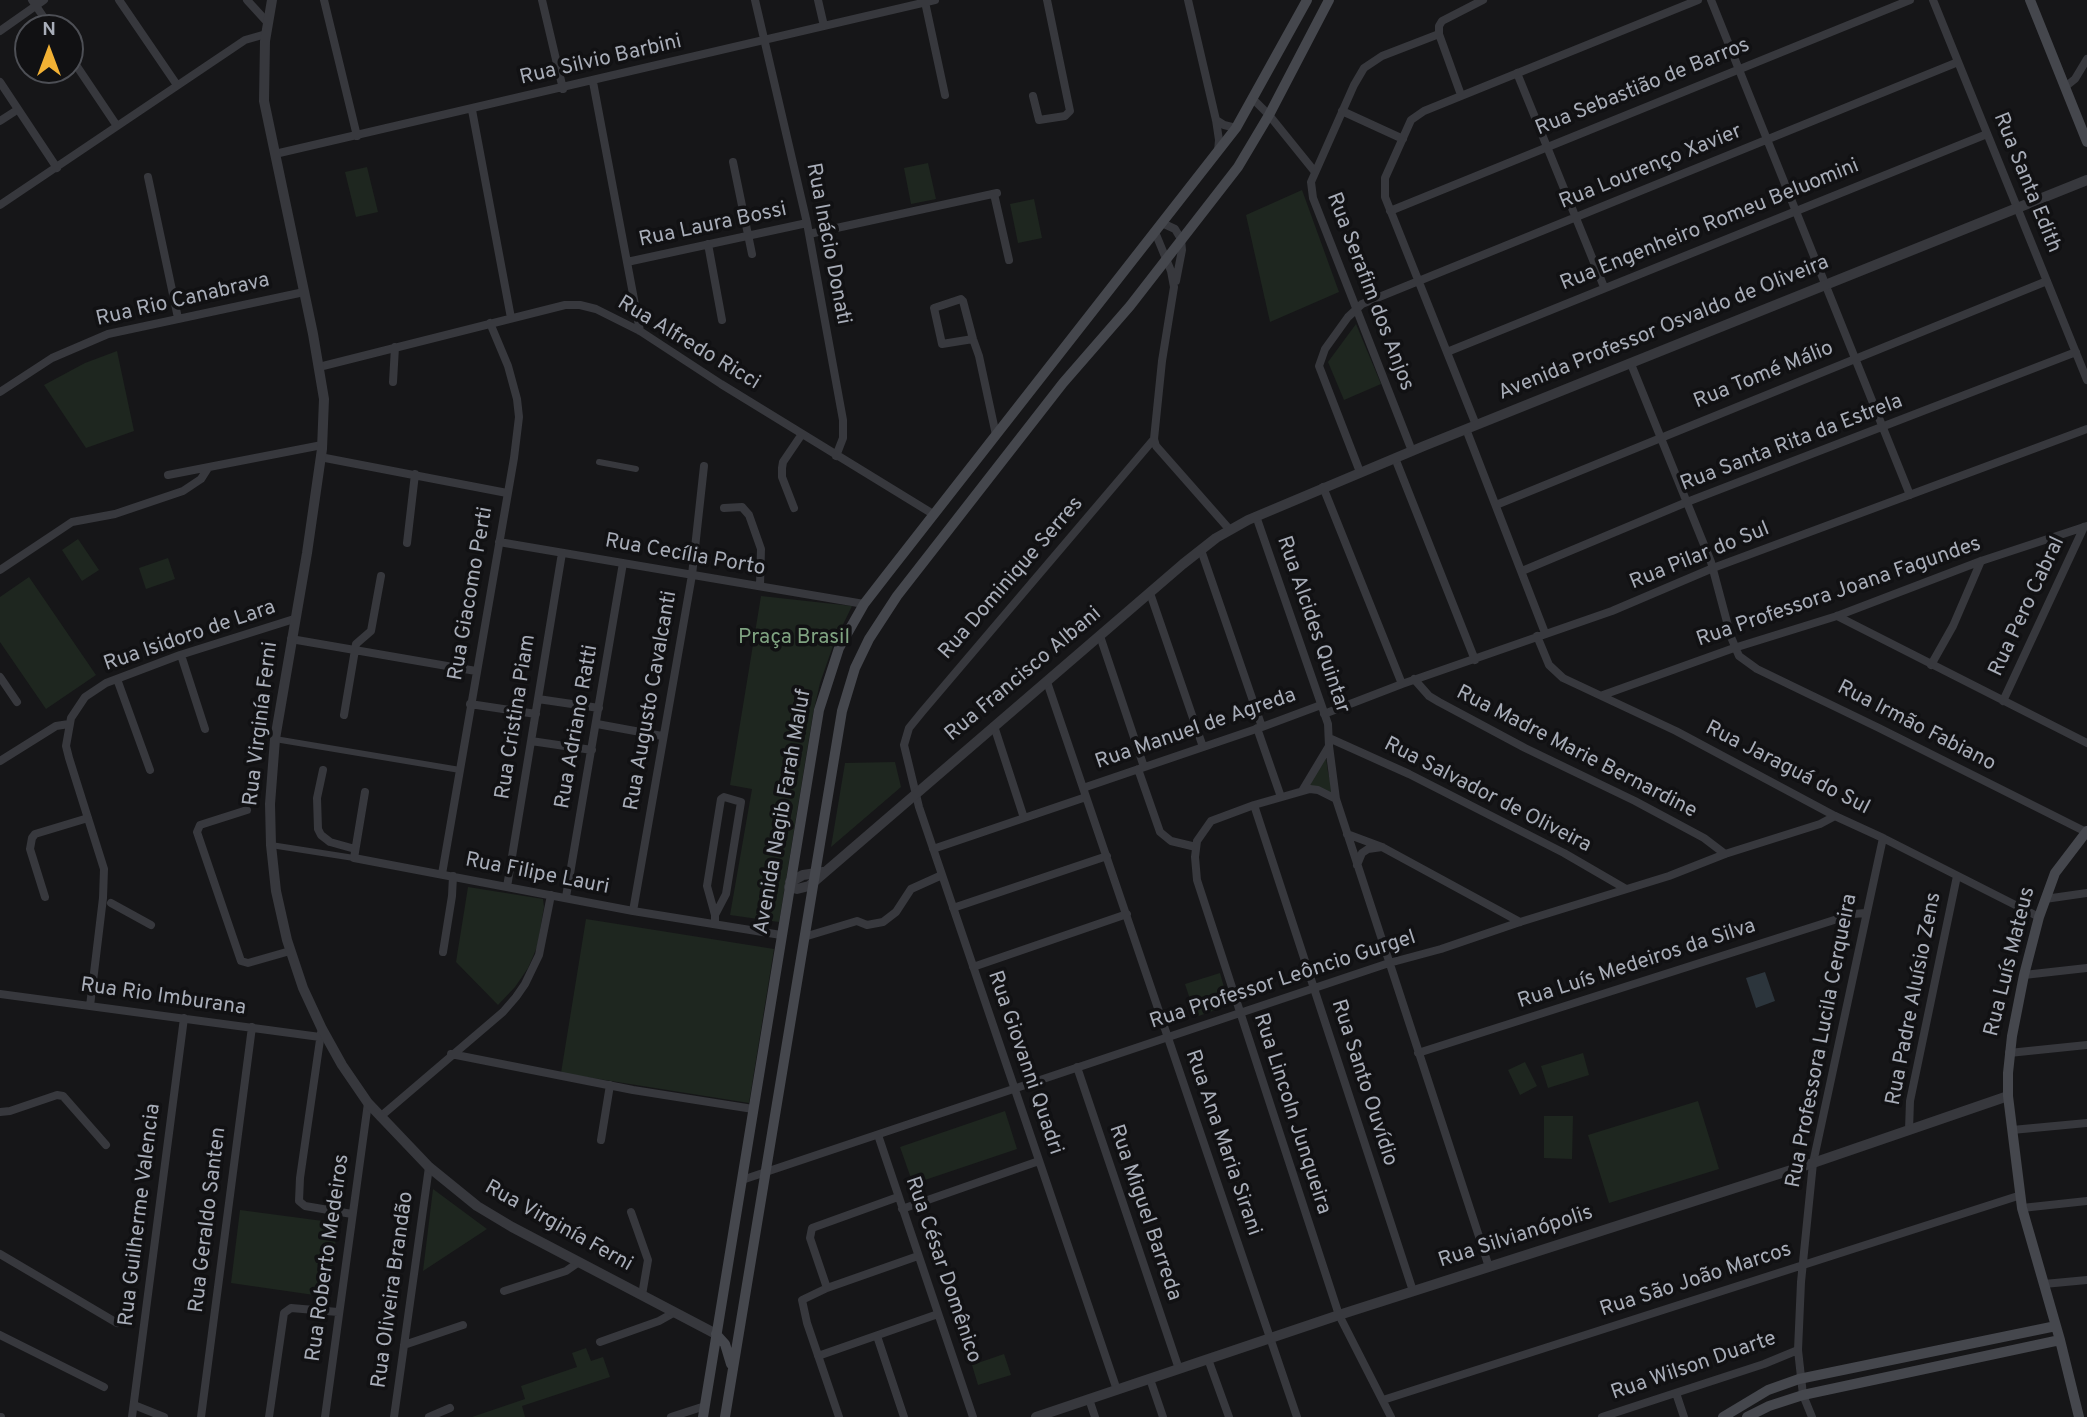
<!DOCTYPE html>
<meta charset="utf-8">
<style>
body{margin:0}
#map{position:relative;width:2087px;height:1417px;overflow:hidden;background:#161618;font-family:Overpass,sans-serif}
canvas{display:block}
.north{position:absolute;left:14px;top:14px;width:70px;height:70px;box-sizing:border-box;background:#111113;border:2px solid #4d4f55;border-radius:50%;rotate:0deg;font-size:19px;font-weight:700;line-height:28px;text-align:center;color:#a8adb8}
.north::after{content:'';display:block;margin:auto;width:24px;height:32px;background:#f2b134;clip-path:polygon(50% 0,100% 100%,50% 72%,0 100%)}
</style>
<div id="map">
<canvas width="2087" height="1417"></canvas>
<div class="north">N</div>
</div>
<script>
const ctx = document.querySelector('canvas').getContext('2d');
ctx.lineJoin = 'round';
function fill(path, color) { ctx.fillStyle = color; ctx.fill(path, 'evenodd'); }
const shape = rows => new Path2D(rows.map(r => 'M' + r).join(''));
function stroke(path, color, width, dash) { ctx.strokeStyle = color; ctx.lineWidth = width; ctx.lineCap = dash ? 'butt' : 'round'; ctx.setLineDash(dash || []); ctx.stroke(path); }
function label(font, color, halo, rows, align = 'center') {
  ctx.font = font + ' Overpass,sans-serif'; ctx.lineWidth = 7; ctx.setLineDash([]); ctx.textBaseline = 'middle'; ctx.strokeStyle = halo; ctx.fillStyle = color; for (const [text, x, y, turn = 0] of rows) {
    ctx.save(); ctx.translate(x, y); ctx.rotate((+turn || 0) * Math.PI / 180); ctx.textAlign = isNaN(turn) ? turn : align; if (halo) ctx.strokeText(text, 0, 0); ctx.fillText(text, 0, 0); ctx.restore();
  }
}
fill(shape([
 [928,163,936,199,911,204,904,168],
 [367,167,378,212,356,217,345,172],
 [1302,190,1339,292,1270,322,1246,215],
 [1034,199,1042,238,1018,243,1010,204],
 [1356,324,1381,384,1344,400,1328,362],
 [117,351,134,431,86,448,44,385,85,363],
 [78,539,99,570,82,581,62,550],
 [168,558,175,579,146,589,139,568],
 [29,577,96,675,46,709,0,642,0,597],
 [761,596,852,606,834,643,820,683,813,714,779,922,730,915,752,789,730,785],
 [1326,758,1328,772,1334,796,1305,788],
 [895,762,901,787,831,847,845,763],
 [468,887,543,899,544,907,537,947,528,968,515,987,498,1005,456,962],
 [586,919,774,949,749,1103,561,1073],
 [1220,973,1229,1005,1196,1017,1185,984],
 [1583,1053,1589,1075,1548,1088,1541,1066],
 [1525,1062,1537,1086,1520,1095,1508,1070],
 [1698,1101,1719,1169,1609,1203,1588,1135],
 [1005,1111,1017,1149,913,1184,900,1147],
 [1544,1116,1573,1116,1572,1159,1544,1158],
 [433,1189,487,1229,423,1271],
 [240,1210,338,1223,328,1297,231,1283],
 [586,1348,591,1361,603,1357,610,1377,522,1406,525,1417,472,1417,525,1399,521,1386,577,1367,572,1353],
 [1004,1354,1011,1375,978,1385,972,1365]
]), '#1e261f');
fill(shape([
 [1765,972,1775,1001,1756,1008,1746,978]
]), '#2c353c');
stroke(shape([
 [599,462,636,469],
 [275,739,460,770],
 [271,845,354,858]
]), '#37383d', 6);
stroke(shape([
 [32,0,51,28],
 [119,0,177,85],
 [247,0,268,23],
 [324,0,357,136],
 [542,0,563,89],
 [755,0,807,223,843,420,843,438,836,456],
 [818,0,824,26],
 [1188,0,1216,120,1219,140,1218,151],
 [1711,0,1910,495],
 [1933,0,2087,380],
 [925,2,945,95],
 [0,31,44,0],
 [70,56,117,126],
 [1517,73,1604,287],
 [0,82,57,168],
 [593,82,640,331],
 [2065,87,2075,79,2087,59],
 [1461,95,1439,34,1439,26,1442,21,1483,0],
 [1033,96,1039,120,1065,116,1070,111,1047,0],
 [1253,99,1269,115,1315,172],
 [472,110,511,318],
 [1342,111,1403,139],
 [1216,120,1224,125,1236,128],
 [0,121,17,110],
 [275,154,935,0],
 [733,162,752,254],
 [148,177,178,318],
 [994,194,1009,260],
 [0,205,245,40,266,34],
 [1390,211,1910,0],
 [1162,223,1175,229,1181,239,1182,250,1176,281],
 [1155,232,1171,271,1174,287,1162,361,1154,439,1156,446,1230,530],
 [809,234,997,193],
 [708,244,722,320],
 [627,262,807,223],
 [973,339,942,344,934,308,961,299,963,301,973,339,979,356,996,435],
 [1447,352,1987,134],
 [1631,364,1711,562,1731,637,1739,656,1757,669,1879,728,2086,832],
 [319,367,565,305,580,305,596,309,640,331,721,384,933,514],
 [393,382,395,347],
 [0,392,52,358,108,334,304,292],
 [1476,425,1385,197,1385,178,1411,120,1424,111,1698,0],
 [1466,429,1545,633],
 [1412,451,1313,198,1311,182,1354,85,1364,68,1382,56,1439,34],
 [320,457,507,493],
 [1395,458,1475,660],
 [1360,472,1319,366,1325,349,1348,317,1362,304,1958,62],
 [168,475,322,445],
 [1323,487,1402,684],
 [1496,505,2047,281],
 [724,508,742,507,749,515,761,549,760,586],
 [794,508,782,477,782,468,783,462,802,434],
 [1256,516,1328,724,1329,746,1302,791],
 [499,542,864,604],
 [407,543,415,474],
 [1201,550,1262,727],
 [0,570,72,522,115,514,183,491,201,479,208,468],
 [1522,571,1687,502,2076,352],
 [1150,593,1203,747],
 [1837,616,2087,743],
 [1100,636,1144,767],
 [1537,636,1549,665,1563,678,1676,731,1835,816,1883,838,2039,917],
 [291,639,476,671],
 [181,655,205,729],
 [1931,665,1953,626,1981,561],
 [0,677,17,702],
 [117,679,150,770],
 [1414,679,1429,696,1439,702,1525,748,1635,801,1704,838,1725,854],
 [1047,682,1297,1417],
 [1603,695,1734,648,1837,616,1981,561,2087,526],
 [538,699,599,708],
 [2003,701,2084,527],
 [470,704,536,714],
 [1324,714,1402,684,1612,611,1713,568,2087,429],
 [344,715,356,644,371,631,381,576],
 [597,724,662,736],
 [994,726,1024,818],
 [1257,728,1281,797],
 [1329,738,1409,774,1564,853,1626,889],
 [531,741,592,750],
 [1329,746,1336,799,1489,1267],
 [0,761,56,726,69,724],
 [1138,769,1160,832,1171,841,1196,847],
 [323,770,317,798,318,829,321,835,330,842,355,849],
 [1083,788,1262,727,1321,705],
 [365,792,354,858,633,911,781,935],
 [1336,799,1318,790,1310,789,1254,805,1211,821,1197,841,1195,857,1197,880,1339,1315,1391,1417],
 [1254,805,1413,1291],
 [247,810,200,825,197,832,199,838,241,961,248,963,290,951],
 [1347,834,1382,847,1520,922],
 [933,849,1086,797],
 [1357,865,1362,853,1368,849,1382,847],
 [442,874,514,458,519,417,517,399,508,366,490,323],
 [507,887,562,553],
 [45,897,30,849,32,838,35,834,88,818],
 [566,897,623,563],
 [2045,899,2087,893],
 [111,903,151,925],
 [953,908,1107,856],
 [633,911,692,575,704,466],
 [715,924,715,915,726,894,741,802,724,797,721,799,707,886,715,915],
 [804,937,857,921,867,925,883,922,896,912,911,889,942,875],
 [443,952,452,896,453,876],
 [973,967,1127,914],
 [2024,975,2087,968],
 [0,994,320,1037],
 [90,1006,103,898,104,869,69,758,66,746,71,718,85,697,106,683,180,655,294,619],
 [321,1033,300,1178,299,1201,305,1206,352,1214],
 [1418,1053,1853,914,1866,913],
 [2009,1053,2087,1045],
 [451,1054,633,1090,753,1109],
 [1077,1067,1179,1369],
 [0,1112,10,1111,57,1095,63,1096,106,1145],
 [380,1117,503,1012,516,997,525,984,539,955,551,895],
 [1909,1130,1910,1101,1957,876],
 [2012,1130,2087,1123],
 [878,1135,973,1417],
 [601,1140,610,1085],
 [742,1180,1389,963,1441,949,1520,922,1669,876,1725,854,1820,824,1835,816],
 [2022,1208,2087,1201],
 [902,1209,1039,1161],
 [631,1212,648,1260,642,1295],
 [0,1254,117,1323],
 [2044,1284,2087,1280],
 [827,1288,810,1238,812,1228,898,1197],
 [504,1291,566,1271,579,1262],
 [0,1335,104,1387],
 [877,1336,904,1417],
 [600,1342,659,1321,675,1312],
 [404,1345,463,1325],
 [818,1356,938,1314],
 [1208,1359,1229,1417],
 [1150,1379,1163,1417],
 [1117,1390,919,807,904,745,909,728,922,712,1154,439],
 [1676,1393,1684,1417],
 [1089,1399,1095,1417],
 [1383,1400,2021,1195],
 [134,1405,164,1417],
 [0,1417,1,1417],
 [132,1417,184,1018],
 [201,1417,252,1027],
 [269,1417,284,1313,291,1308,338,1312],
 [325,1417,368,1103],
 [394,1417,429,1167],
 [429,1417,450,1408],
 [671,1417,705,1406],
 [839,1417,807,1323,802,1300,827,1288,918,1256],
 [1602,1417,1764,1364,1798,1350],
 [1812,1417,1803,1395,1798,1350,1801,1282,1813,1163,1883,838]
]), '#37383d', 8);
stroke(shape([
 [272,0,265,41,264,101,313,334,324,399,322,449,307,553,275,739,270,804,271,845,276,891,287,940,303,988,322,1029,342,1065,368,1103,429,1167,477,1206,512,1227,716,1334],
 [790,882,803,875,823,872],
 [789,887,797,889,809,886,1183,564,1216,538,1248,520,1424,446,2087,180],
 [1036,1417,1339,1315,1813,1163,2008,1096]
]), '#37383d', 10);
stroke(shape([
 [2030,0,2087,142],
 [716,1334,725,1344,731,1364],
 [703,1417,819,710,839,648,864,604,888,573,1236,128,1307,0],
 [725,1417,842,711,855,668,869,639,897,596,1063,383,1130,306,1238,167,1269,115,1329,0],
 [1723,1417,1768,1390,1799,1379,2056,1326],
 [1747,1417,1769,1406,1803,1395,2060,1340],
 [2079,1417,2060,1340,2022,1208,2008,1096,2008,1073,2012,1036,2024,975,2039,917,2055,873,2087,831]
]), '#45474d', 10);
label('21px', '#a8adb8', '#111113', [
 ["Rua Silvio Barbini",601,61,-13],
 ["Rua Sebastião de Barros",1643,88,-22],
 ["Rua Lourenço Xavier",1651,168,-22],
 ["Rua Santa Edith",2026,183,68],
 ["Rua Laura Bossi",713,226,-12],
 ["Rua Engenheiro Romeu Beluomini",1710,226,-22],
 ["Rua Inácio Donati",827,244,79],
 ["Rua Serafim dos Anjos",1369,292,69],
 ["Rua Rio Canabrava",183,301,-13],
 ["Avenida Professor Osvaldo de Oliveira",1664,329,-22],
 ["Rua Alfredo Ricci",688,344,31],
 ["Rua Tomé Málio",1764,376,-22],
 ["Rua Santa Rita da Estrela",1792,444,-21],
 ["Rua Cecília Porto",685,556,10],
 ["Rua Pilar do Sul",1700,557,-22],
 ["Rua Dominique Serres",1012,579,-49],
 ["Rua Professora Joana Fagundes",1839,593,-19],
 ["Rua Giacomo Perti",472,594,-80],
 ["Rua Pero Cabral",2028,607,-65],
 ["Rua Alcides Quintar",1312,625,71],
 ["Rua Isidoro de Lara",190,637,-19],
 ["Rua Francisco Albani",1024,675,-40],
 ["Rua Augusto Cavalcanti",652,701,-80],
 ["Rua Cristina Piam",517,717,-81],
 ["Rua Virginía Ferni",262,724,-83],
 ["Rua Adriano Ratti",578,727,-80],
 ["Rua Irmão Fabiano",1916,727,27],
 ["Rua Manuel de Agreda",1196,730,-19],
 ["Rua Madre Marie Bernardine",1576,753,27],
 ["Rua Jaraguá do Sul",1787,769,27],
 ["Rua Salvador de Oliveira",1487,796,27],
 ["Avenida Nagib Farah Maluf",784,812,-80],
 ["Rua Filipe Lauri",537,875,11],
 ["Rua Luís Mateus",2011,962,-76],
 ["Rua Luís Medeiros da Silva",1637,965,-18],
 ["Rua Professor Leôncio Gurgel",1283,981,-18],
 ["Rua Rio Imburana",163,998,8],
 ["Rua Padre Aluísio Zens",1915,999,-79],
 ["Rua Professora Lucila Cerqueira",1823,1041,-79],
 ["Rua Giovanni Quadri",1024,1063,71],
 ["Rua Santo Ouvídio",1363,1083,72],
 ["Rua Lincoln Junqueira",1291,1114,72],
 ["Rua Ana Maria Sirani",1222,1143,71],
 ["Rua Miguel Barreda",1144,1213,71],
 ["Rua Guilherme Valencia",141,1215,-83],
 ["Rua Geraldo Santen",209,1220,-83],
 ["Rua Virginía Ferni",558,1227,29],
 ["Rua Silvianópolis",1516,1238,-18],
 ["Rua Roberto Medeiros",329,1258,-82],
 ["Rua César Domênico",942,1270,71],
 ["Rua São João Marcos",1696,1281,-18],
 ["Rua Oliveira Brandão",394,1290,-82],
 ["Rua Wilson Duarte",1694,1367,-19]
]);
label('21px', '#7fa381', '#111113', [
 ["Praça Brasil",794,639]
]);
</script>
